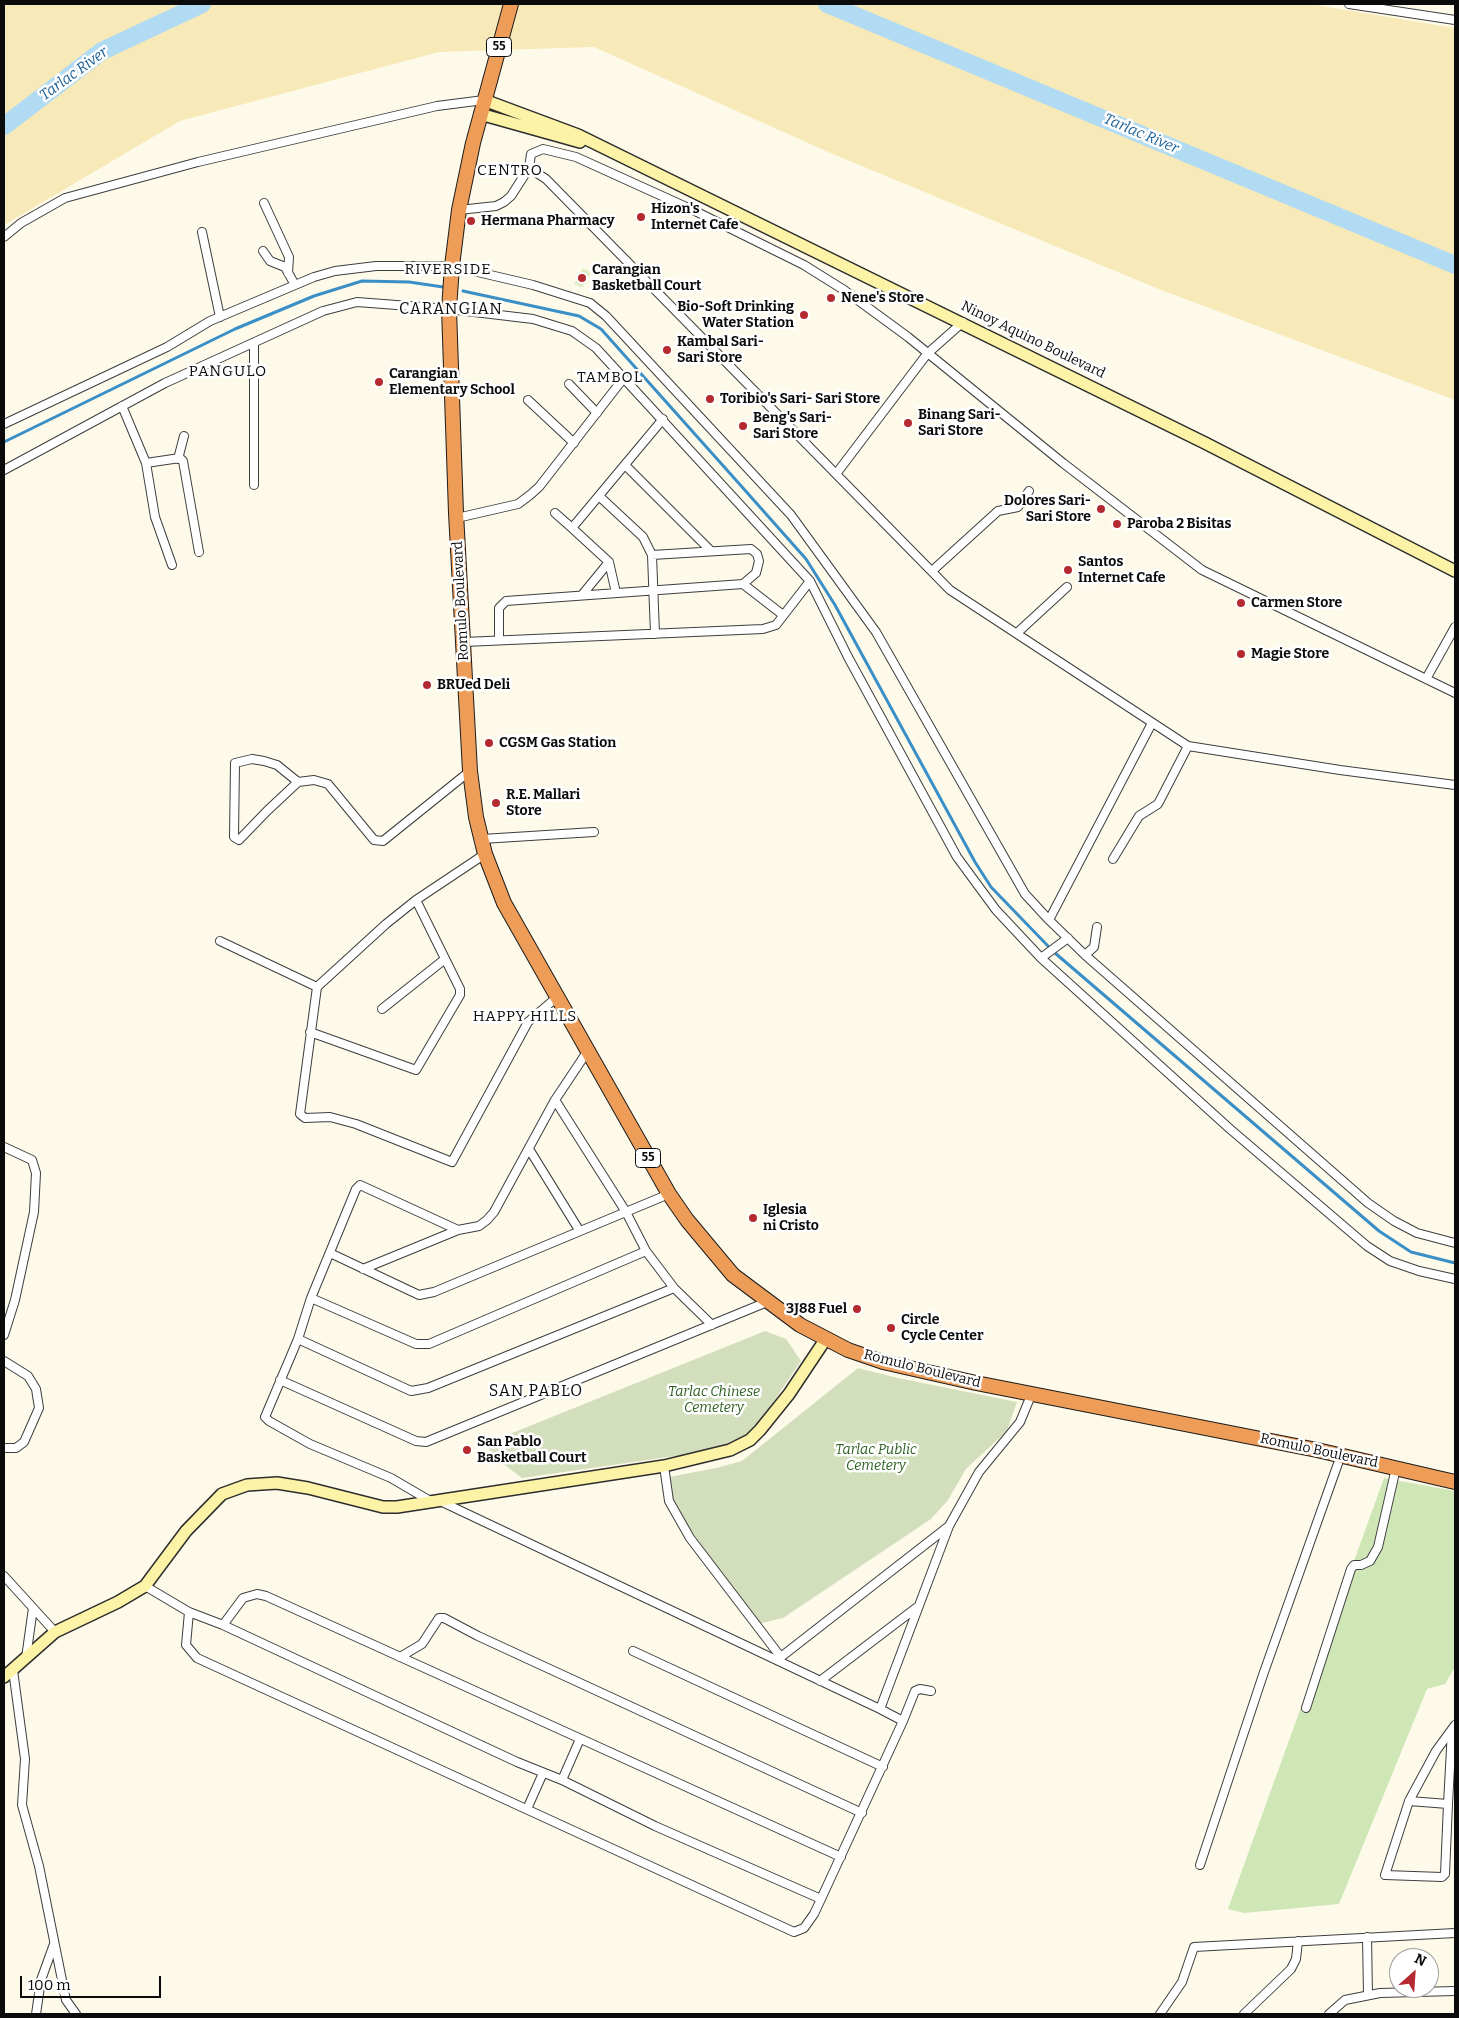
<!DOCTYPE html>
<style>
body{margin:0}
#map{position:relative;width:1459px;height:2018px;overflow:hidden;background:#fefaea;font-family:Bitter,serif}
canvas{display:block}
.frame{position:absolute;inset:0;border:5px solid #0b0b0b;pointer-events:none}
.north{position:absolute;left:1389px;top:1948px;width:50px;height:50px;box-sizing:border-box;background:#fff;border:1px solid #9d9d9d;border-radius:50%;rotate:26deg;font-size:14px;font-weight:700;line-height:20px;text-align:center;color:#0b0b0b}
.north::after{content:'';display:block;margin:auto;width:18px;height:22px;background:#b52930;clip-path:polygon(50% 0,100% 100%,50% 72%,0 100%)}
.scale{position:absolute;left:20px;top:1976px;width:141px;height:22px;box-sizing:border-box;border:2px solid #0b0b0b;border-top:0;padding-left:6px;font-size:15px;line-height:18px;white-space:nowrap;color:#0b0b0b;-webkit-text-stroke:4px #fff;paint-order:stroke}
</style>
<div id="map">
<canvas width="1459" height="2018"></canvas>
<div class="frame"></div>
<div class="north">N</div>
<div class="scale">100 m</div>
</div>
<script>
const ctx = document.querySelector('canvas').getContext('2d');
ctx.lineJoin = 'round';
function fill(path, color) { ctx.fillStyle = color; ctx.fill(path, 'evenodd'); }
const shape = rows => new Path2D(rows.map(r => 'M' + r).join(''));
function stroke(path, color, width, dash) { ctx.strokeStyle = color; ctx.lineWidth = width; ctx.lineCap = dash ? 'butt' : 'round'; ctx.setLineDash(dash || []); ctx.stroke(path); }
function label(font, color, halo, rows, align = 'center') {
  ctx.font = font + ' Bitter,serif'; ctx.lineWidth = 5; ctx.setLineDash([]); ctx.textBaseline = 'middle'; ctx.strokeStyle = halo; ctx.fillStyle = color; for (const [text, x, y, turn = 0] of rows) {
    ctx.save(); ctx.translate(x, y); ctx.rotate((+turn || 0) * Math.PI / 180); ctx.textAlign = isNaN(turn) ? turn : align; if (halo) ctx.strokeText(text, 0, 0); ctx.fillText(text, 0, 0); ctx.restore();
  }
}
fill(shape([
 [1384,1478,1455,1491,1455,1667,1445,1684,1427,1689,1339,1904,1244,1913,1228,1909]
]), '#cfe6b6');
fill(shape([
 [4,4,1310,4,1455,28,1455,400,1161,290,828,152,594,47,439,52,180,121,4,225]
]), '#f8eab8');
fill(shape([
 [765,1331,786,1339,801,1361,753,1432,729,1443,703,1452,522,1478,498,1460,485,1444],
 [858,1368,898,1378,1017,1402,1007,1431,966,1469,948,1500,931,1519,783,1618,758,1624,668,1498,664,1478,716,1468,742,1461]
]), '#d3debd');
fill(shape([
 [583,268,591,273,582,288,574,284]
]), '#e0eec7');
stroke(shape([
 [463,291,579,316,601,329,743,488,806,559,835,605,975,862,991,887,1048,946],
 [4,442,235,329,314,296,362,281,409,282,443,287],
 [1055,953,1379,1231,1411,1252,1455,1263]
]), '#3b8fc7', 3);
stroke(shape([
 [827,4,1455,265],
 [4,126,102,51,202,4]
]), '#b1daf3', 18);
const street = shape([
 [1349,4,1455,20],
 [529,168,546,179,950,590,1188,746,1340,770,1455,785],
 [264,203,289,257,288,273],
 [459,210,496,206,504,202,511,196,529,168,531,154,543,149,576,157,695,211,804,265,844,290,908,337,1063,463,1202,570,1455,693],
 [202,232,220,317],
 [4,237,21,223,65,198,198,162,437,106,484,100],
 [263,251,270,261,285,267,295,285],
 [254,343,254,485],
 [569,384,597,413],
 [528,400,574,443],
 [122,406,146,463,155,517,172,565],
 [4,424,167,347,210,321,314,277,335,271,376,266,452,266,533,285,590,303,606,316,791,515,876,632,1025,894,1049,920,1085,955,1368,1203,1394,1221,1417,1233,1455,1243],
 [178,459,184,436],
 [146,463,180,458,183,461,199,552],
 [626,466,710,550],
 [4,470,165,383,323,311,357,302,449,309,533,319,572,331,596,348,810,581,848,657,957,857,996,910,1041,958,1230,1129,1367,1246,1390,1261,1419,1271,1455,1279],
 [836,474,927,354,963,322],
 [599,496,643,537,652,555,655,634],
 [555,513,572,528],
 [457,518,518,504,530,495,539,487,623,379],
 [932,571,998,511,1018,507,1029,491],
 [743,584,783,615],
 [616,593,609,562,572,528,663,419],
 [582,595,609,562],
 [1017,633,1067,587],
 [499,640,499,608,506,601,743,584,756,573,759,561,757,554,751,549,652,555],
 [464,642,763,629,776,625,810,581],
 [1426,679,1455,627],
 [298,782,277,765,264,761,252,759,235,763,234,837,239,840,267,811,298,782,314,780,328,784,374,840,383,841,470,771],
 [482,839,594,832],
 [485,854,416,900,386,924,317,987,300,1114,305,1118,330,1117,356,1124,452,1162,528,1022,556,998],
 [1113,859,1139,816,1158,804,1188,746],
 [1049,920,1152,723],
 [220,941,317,987],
 [1085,955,1094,947,1097,927],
 [1041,958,1068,938],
 [382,1009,445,959],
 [310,1032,416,1070,460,995,460,989,416,900],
 [555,1100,626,1212,646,1251,674,1288,712,1325],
 [4,1147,32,1160,36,1173,34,1212,15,1300,4,1335],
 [529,1149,579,1230],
 [330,1253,419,1295,434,1292,669,1194],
 [363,1269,458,1230,479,1226,487,1220,494,1212,555,1100,587,1052],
 [311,1298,416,1344,429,1344,646,1251],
 [298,1339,411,1391,428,1388,674,1288],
 [4,1361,28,1376,36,1389,39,1408,24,1442,16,1448,4,1448],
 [280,1380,416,1441,426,1442,767,1302],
 [664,1466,669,1501,690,1538,780,1656],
 [440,1501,880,1709,949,1526],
 [432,1502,391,1478,310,1444,269,1421,265,1417,298,1339,311,1298,356,1189,360,1185,458,1230],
 [4,1576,55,1632],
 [145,1586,189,1612,223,1625,517,1762,562,1780,655,1826,821,1899,903,1721,880,1709],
 [189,1612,186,1645,197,1658,794,1932,804,1928,814,1914,821,1899],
 [223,1625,243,1598,257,1594,266,1596,841,1857],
 [633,1651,883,1767],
 [400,1657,422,1644,439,1618,444,1618,478,1636,862,1813],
 [26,1658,33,1608],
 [777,1660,949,1526,979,1472,1020,1422,1032,1393],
 [13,1670,25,1759,22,1805,39,1866,66,2000,76,2014],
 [820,1681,916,1608],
 [1306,1708,1351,1569,1354,1565,1361,1565,1370,1561,1378,1547,1396,1468],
 [903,1721,915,1691,920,1689,931,1691],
 [562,1780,580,1739],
 [1409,1801,1448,1804,1452,1730],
 [1448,1804,1445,1874,1442,1877,1385,1875,1409,1801,1436,1751,1455,1725],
 [527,1809,543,1773],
 [1200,1865,1263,1675,1341,1455],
 [1367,1937,1368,1995],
 [36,2014,41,1980,54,1944],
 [1160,2014,1182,1982,1194,1947,1455,1933],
 [1244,2014,1291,1969,1296,1959,1298,1941],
 [1329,2014,1345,2000,1380,1993,1455,1991]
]);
const secondary = shape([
 [484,100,578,135,1205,443,1455,571],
 [480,114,580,142],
 [4,1677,55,1632,118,1602,145,1586,186,1531,222,1494,247,1485,277,1483,308,1488,383,1507,397,1507,664,1466,730,1450,750,1440,760,1430,789,1394,825,1340]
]);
const highway = shape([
 [511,4,473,143,459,210,452,266,449,309,456,513,470,771,476,817,485,854,504,903,669,1194,687,1220,733,1275,800,1325,848,1350,883,1362,976,1383,1317,1450,1455,1482]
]);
stroke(street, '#3e3e3e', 10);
stroke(secondary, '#2d2d2d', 14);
stroke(highway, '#1c1c1c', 16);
stroke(street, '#fff', 8);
stroke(secondary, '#fcf3a7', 11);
stroke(highway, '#ee9d58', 14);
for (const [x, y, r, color] of [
 [641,217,5,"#b52930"],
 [471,221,5,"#b52930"],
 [582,278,5,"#b52930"],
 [831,298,5,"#b52930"],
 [804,315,5,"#b52930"],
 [667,350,5,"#b52930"],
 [379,382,5,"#b52930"],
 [710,399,5,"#b52930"],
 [908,423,5,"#b52930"],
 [743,426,5,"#b52930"],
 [1101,509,5,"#b52930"],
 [1117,524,5,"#b52930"],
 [1068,570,5,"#b52930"],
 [1241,603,5,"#b52930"],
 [1241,654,5,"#b52930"],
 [427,685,5,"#b52930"],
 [489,743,5,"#b52930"],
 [496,803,5,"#b52930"],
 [753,1218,5,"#b52930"],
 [857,1309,5,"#b52930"],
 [891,1328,5,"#b52930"],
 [467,1450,5,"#b52930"]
]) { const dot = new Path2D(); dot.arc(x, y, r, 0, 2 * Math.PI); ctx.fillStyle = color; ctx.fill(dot); stroke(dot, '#fff', 2); }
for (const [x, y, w] of [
 [499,47,25],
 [648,1158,25]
]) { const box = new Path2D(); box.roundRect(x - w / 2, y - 9.5, w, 19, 4); ctx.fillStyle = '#fff'; ctx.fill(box); stroke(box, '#0b0b0b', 1); }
label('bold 12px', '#0b0b0b', null, [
 ["55",499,47],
 ["55",648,1158]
]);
label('bold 14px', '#0b0b0b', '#fff', [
 ["Hizon's",651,209],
 ["Internet Cafe",651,225],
 ["Hermana Pharmacy",481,221],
 ["Carangian",592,270],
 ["Basketball Court",592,286],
 ["Nene's Store",841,298],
 ["Bio-Soft Drinking",794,307,"right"],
 ["Water Station",794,323,"right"],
 ["Kambal Sari-",677,342],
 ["Sari Store",677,358],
 ["Carangian",389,374],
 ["Elementary School",389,390],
 ["Toribio's Sari- Sari Store",720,399],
 ["Binang Sari-",918,415],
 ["Sari Store",918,431],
 ["Beng's Sari-",753,418],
 ["Sari Store",753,434],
 ["Dolores Sari-",1091,501,"right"],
 ["Sari Store",1091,517,"right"],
 ["Paroba 2 Bisitas",1127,524],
 ["Santos",1078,562],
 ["Internet Cafe",1078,578],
 ["Carmen Store",1251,603],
 ["Magie Store",1251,654],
 ["BRUed Deli",437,685],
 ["CGSM Gas Station",499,743],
 ["R.E. Mallari",506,795],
 ["Store",506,811],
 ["Iglesia",763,1210],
 ["ni Cristo",763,1226],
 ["3J88 Fuel",847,1309,"right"],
 ["Circle",901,1320],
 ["Cycle Center",901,1336],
 ["San Pablo",477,1442],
 ["Basketball Court",477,1458]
], 'left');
label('14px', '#0b0b0b', '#fff', [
 ["Ninoy Aquino Boulevard",1033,340,26],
 ["Romulo Boulevard",461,601,-93],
 ["Romulo Boulevard",922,1369,14],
 ["Romulo Boulevard",1319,1451,12]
]);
label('italic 14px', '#2c5f1f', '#fff', [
 ["Tarlac Chinese",714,1392],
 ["Cemetery",714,1408],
 ["Tarlac Public",876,1450],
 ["Cemetery",876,1466]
]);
label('italic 15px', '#1a6097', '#fff', [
 ["Tarlac River",74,74,-36],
 ["Tarlac River",1141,134,23]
]);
ctx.letterSpacing = '1px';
label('15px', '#0b0b0b', '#fff', [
 ["CENTRO",510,171],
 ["RIVERSIDE",448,270],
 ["PANGULO",228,372],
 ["TAMBOL",610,378],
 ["HAPPY HILLS",525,1017]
]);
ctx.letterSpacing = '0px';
ctx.letterSpacing = '1px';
label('16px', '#0b0b0b', '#fff', [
 ["CARANGIAN",451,310],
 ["SAN PABLO",536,1392]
]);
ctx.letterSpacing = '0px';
</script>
